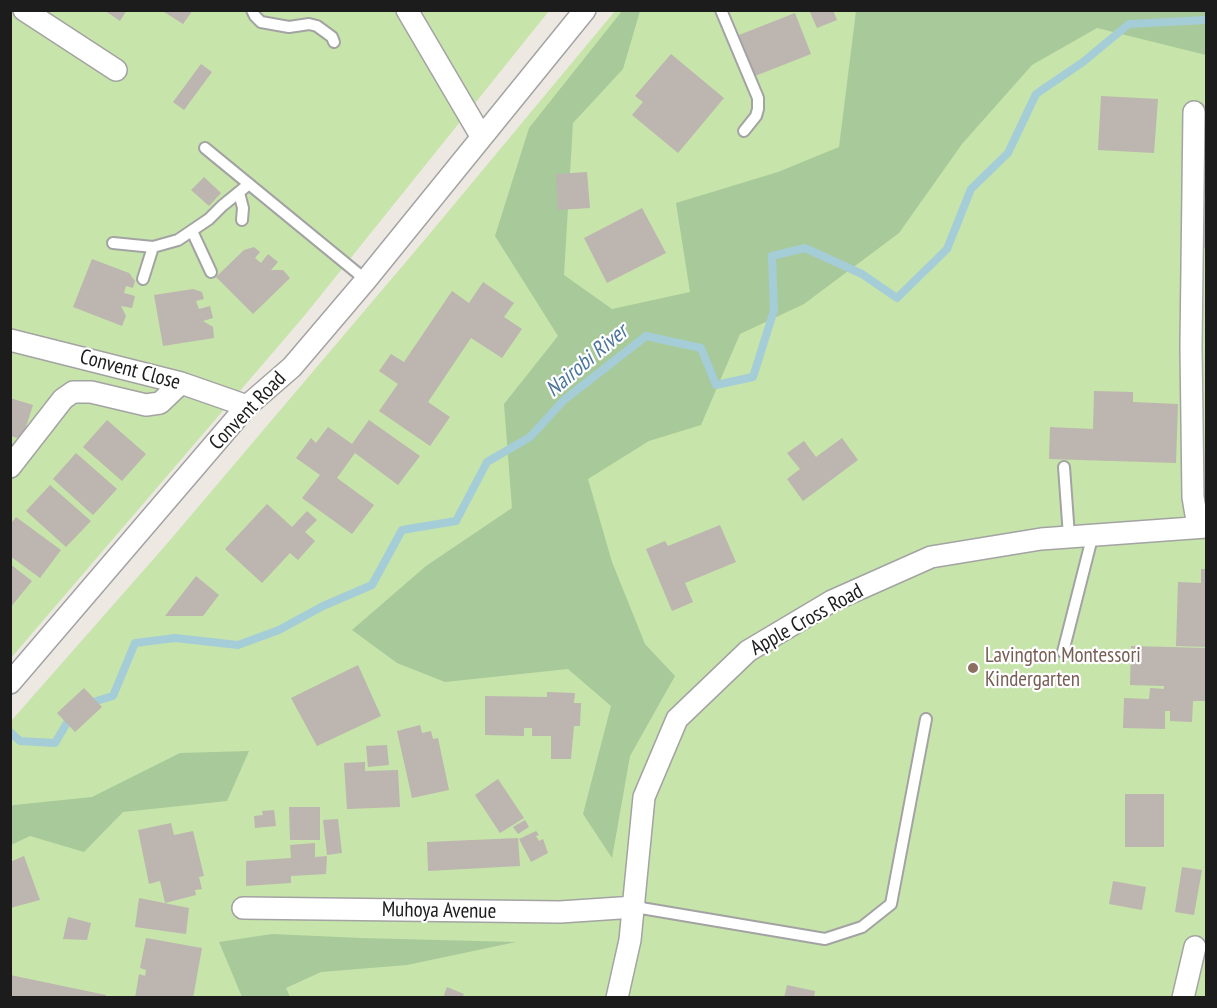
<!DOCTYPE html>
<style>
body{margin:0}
#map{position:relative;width:1217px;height:1008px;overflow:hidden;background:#ede9e2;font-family:"PT Sans Narrow",sans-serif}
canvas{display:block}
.frame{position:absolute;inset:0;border:12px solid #1c1c1c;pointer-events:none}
</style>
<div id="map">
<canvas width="1217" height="1008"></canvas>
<div class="frame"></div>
</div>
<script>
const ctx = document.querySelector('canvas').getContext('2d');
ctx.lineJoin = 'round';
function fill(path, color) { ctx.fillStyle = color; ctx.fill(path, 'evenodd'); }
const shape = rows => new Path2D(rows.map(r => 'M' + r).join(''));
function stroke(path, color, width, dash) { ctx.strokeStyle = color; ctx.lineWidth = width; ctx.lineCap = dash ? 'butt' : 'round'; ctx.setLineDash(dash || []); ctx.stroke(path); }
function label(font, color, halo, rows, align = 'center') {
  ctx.font = font + ' "PT Sans Narrow",sans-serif'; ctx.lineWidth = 4.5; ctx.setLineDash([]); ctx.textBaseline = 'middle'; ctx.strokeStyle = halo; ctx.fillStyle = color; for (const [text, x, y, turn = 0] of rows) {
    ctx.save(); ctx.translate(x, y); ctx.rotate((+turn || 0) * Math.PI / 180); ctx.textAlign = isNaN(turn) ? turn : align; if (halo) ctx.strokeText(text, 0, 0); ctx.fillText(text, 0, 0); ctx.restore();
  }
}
fill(shape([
 [11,11,549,11,305,315,11,658],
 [615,11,1206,11,1206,997,11,998,11,721,165,546,427,237]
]), '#c7e4ab');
fill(shape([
 [622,11,640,11,623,69,573,123,564,275,612,309,690,292,676,203,778,172,839,147,856,11,1206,11,1206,55,1097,28,1032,65,962,144,899,233,804,304,740,334,701,425,649,441,588,479,612,562,645,644,675,676,630,756,612,858,583,814,611,706,568,669,445,682,397,663,352,630,426,566,512,508,504,404,558,336,495,236,529,128],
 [249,751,227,801,123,812,84,852,30,836,11,845,11,806,14,805,92,797,180,753],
 [272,934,361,938,516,942,407,965,321,972,286,988,290,997,242,997,219,942]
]), '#a8c999');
stroke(shape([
 [86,704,113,696,135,643,175,638,238,645,279,630,323,606,372,585,402,530,456,521,487,462,530,437,564,400,646,336,701,348,716,385,753,377,774,310,772,256,805,248,862,274,897,298,947,249,971,189,1008,153,1036,94,1083,62,1129,24,1206,20],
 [10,732,20,741,55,743,71,716]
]), '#a5cdd8', 8);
fill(shape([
 [104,10,127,10,120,21],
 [161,10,193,10,183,24],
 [809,10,833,10,837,20,817,28],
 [795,13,811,54,755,76,739,35],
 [671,54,724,98,678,153,632,115,643,102,635,96],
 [201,64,212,72,184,110,173,102],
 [1101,96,1158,99,1154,153,1098,150],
 [587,172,590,208,558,210,556,174],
 [204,177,221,193,209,206,191,190],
 [1202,202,1206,202,1206,248,1202,248],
 [642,208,666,253,607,283,584,238],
 [254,247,260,252,255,258,261,263,268,254,278,262,271,270,283,270,290,278,253,314,216,277,244,250],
 [92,259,129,273,135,281,133,288,126,286,124,293,135,296,132,308,121,306,126,316,122,326,73,307],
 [483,282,514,303,504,317,522,329,502,358,471,338,428,402,450,417,430,446,379,411,398,384,379,371,391,354,404,362,452,291,469,303],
 [193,289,202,292,204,299,196,301,199,309,210,306,213,318,203,321,213,327,214,338,163,346,154,295],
 [1094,391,1133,392,1133,402,1178,404,1176,463,1049,459,1050,427,1093,429],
 [10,398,33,405,22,439,10,436],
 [107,420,146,454,122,481,83,447],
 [369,420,420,456,398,485,355,453,337,478,374,505,352,534,302,498,320,475,296,458,311,438,316,443,328,427,352,444],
 [842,438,858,460,803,501,787,479,800,469,787,453,804,441,816,457],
 [76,453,117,489,93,515,53,479],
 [50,485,91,521,66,547,26,511],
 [267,504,292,527,307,511,317,520,305,532,315,541,298,560,290,553,262,583,225,549],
 [16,517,61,550,40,578,10,556,10,525],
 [720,525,736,562,685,583,693,602,672,611,646,549,665,541,668,546],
 [10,564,32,581,10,608],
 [1201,569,1206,569,1206,647,1176,646,1178,582,1201,583],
 [196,576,219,595,203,616,165,616],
 [1131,646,1206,648,1206,701,1193,701,1192,722,1170,721,1170,711,1165,711,1165,729,1123,728,1124,698,1149,699,1150,688,1164,689,1164,686,1130,685],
 [358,665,381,716,317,746,291,698],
 [84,688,102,707,75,732,57,713],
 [547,692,575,693,574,703,581,703,580,726,574,726,571,759,551,759,551,736,532,736,532,728,524,728,524,736,485,735,485,696,547,697],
 [420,725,422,733,431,731,433,739,438,738,449,790,412,798,397,731],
 [387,745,389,765,368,767,366,746],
 [365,762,365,771,398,770,400,807,347,809,344,763],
 [498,779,524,818,500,833,475,795],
 [1125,794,1164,794,1164,847,1125,847],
 [289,807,320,807,320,840,290,840],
 [274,810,276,826,255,828,254,816,263,815,262,811],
 [338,819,342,853,327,855,323,820],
 [525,820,529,827,518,834,513,827],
 [171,823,174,835,193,831,204,876,199,877,202,889,195,890,196,895,165,903,160,881,149,884,138,830],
 [536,831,539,835,536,836,539,841,543,839,548,853,531,862,519,839],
 [518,838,520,866,428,871,427,842],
 [315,843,315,857,327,856,326,874,291,876,291,883,246,886,246,861,291,858,290,845],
 [24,856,40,900,10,908,10,862],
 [1182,867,1202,870,1194,915,1175,912],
 [1113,881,1146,887,1142,910,1109,904],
 [139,898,189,908,186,934,135,927],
 [68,917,91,923,87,940,63,939],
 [146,938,202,948,193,998,135,998,139,974,145,976,146,970,140,968],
 [10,975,106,995,105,998,10,998],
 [787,985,815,991,814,998,784,998],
 [447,987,464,994,462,998,443,998]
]), '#bdb5af');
const lane = shape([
 [252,10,255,16,261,22,289,27,309,24,317,26,332,37,334,42],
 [721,10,758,98,758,109,756,116,744,131],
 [205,148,366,280],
 [239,193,243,208,242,220],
 [192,231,211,272],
 [113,243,153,247,178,240,209,219,222,206,249,184],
 [143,279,153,247],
 [1064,467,1069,536],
 [1063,652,1093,534],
 [635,907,825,939,862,927,891,904,926,719]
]);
const street = shape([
 [24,10,116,70],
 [407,10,481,136],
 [1194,112,1191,346,1193,497,1198,527],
 [10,340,181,383,247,406],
 [10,467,63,399,73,392,91,392,146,405,160,403,181,383],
 [10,683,247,406,292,367,366,280,585,10],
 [243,908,560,912,635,907],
 [617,998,630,940,644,797,677,719,748,651,832,601,931,557,1041,539,1206,527],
 [1183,998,1195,947]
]);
stroke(lane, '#a3a3a3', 14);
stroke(street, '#a3a3a3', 24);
stroke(lane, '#fff', 10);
stroke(street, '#fff', 21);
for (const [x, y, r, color] of [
 [973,668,6,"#8d6e63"]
]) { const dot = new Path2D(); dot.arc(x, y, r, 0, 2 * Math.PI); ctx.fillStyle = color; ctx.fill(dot); stroke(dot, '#fff', 2); }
label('21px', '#1c1c1c', '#fff', [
 ["Convent Close",130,370,15],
 ["Convent Road",248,411,-46],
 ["Apple Cross Road",807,620,-29],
 ["Muhoya Avenue",439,911,1]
]);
label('21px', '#785e54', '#fff', [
 ["Lavington Montessori",985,656],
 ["Kindergarten",985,680]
], 'left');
label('italic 22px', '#4d769d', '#fff', [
 ["Nairobi River",587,361,-40]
]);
</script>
